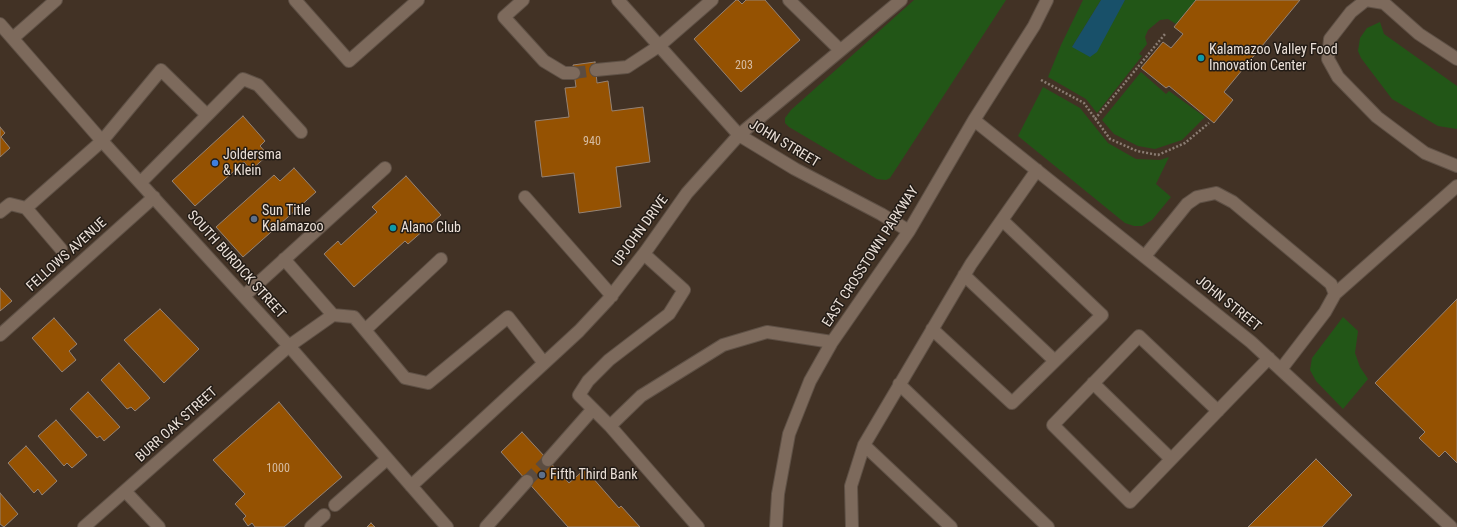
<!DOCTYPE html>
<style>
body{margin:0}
canvas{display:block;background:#423225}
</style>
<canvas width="1457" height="527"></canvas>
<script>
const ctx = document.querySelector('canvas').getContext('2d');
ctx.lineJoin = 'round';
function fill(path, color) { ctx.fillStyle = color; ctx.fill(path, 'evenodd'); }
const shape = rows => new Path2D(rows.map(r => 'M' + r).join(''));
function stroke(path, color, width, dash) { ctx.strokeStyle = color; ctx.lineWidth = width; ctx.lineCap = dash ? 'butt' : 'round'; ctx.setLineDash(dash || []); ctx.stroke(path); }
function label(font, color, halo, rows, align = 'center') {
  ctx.font = font + ' "Roboto Condensed",sans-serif'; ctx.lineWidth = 3; ctx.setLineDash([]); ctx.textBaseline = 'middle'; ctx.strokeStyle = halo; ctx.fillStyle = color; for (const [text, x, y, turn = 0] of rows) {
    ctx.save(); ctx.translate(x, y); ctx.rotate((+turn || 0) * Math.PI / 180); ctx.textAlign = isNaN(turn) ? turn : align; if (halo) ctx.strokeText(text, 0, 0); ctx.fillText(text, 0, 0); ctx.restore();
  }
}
fill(shape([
 [914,0,1006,0,890,178,886,180,877,179,789,127,785,123,785,118,791,110],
 [1083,0,1101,0,1072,47,1125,0,1196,0,1176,24,1168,19,1160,20,1148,30,1145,37,1147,44,1139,54,1142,56,1097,113,1086,99,1048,77,1061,45],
 [1380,22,1384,34,1457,86,1457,129,1438,126,1392,99,1361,58,1358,51,1360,38,1367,28],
 [1141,72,1166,94,1169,91,1205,117,1182,140,1155,149,1138,146,1114,134,1102,120],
 [1043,87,1080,108,1108,143,1136,159,1160,160,1169,157,1156,184,1171,197,1152,220,1142,226,1134,226,1125,223,1018,136],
 [1343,317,1358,331,1355,353,1360,367,1368,379,1343,409,1316,381,1310,370,1312,358]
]), '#225617');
fill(shape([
 [1101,0,1125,0,1097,52,1090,57,1072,47]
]), '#185069');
const building = shape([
 [736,0,738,0,742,4,746,0,765,0,800,40,741,92,694,39,736,0],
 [1196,0,1300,0,1224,92,1233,100,1214,123,1169,86,1166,88,1141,68,1163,42,1171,48,1183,34,1174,27,1196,0],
 [595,62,597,83,608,81,612,111,643,107,650,162,616,167,621,207,579,213,574,173,542,177,535,121,569,117,565,88,576,87,573,65,595,62],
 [243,116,265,141,260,146,268,155,251,170,244,162,195,206,172,181,243,116],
 [0,127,5,133,1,137,10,148,0,157,0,127],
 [294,168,316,192,243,257,216,227,274,175,280,181,294,168],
 [406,176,441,215,408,244,405,241,354,287,324,254,338,241,341,245,377,212,372,207,406,176],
 [0,288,12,301,0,311,0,288],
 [1457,299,1457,463,1445,451,1439,457,1419,438,1425,432,1375,383,1457,299],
 [160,309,199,349,164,383,124,340,160,309],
 [54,318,77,344,69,351,76,360,62,372,32,338,54,318],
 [119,363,150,398,135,411,131,407,127,409,101,380,119,363],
 [88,392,120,427,104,441,100,436,97,438,70,409,88,392],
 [279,402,342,477,284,527,255,527,252,523,248,526,243,519,246,516,235,504,245,494,213,460,279,402],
 [56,420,87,455,72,468,67,463,64,466,38,436,56,420],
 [522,432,569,483,585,469,619,508,621,506,640,527,568,527,501,452,522,432],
 [26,446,57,481,42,495,38,489,34,493,8,463,26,446],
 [1316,459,1352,495,1322,527,1248,527,1316,459],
 [0,493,18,514,4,527,0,524,0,493],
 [371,523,375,527,367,527,371,523]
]);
fill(building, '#955202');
stroke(building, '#958273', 1);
stroke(shape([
 [574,73,596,70],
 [527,481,548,460]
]), '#5b4c40', 12, [12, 6]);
const minor = shape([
 [295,0,349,61,418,0],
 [523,0,504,17,544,61,564,73,574,73],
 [618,0,739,135,795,169,881,214,909,231],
 [789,0,840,50],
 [0,24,102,141,289,346,447,527],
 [13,38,56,0],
 [1457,59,1419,34,1384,3,1366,0,1351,12,1330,39,1328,59,1338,77,1377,117,1425,153,1457,166],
 [596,70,627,67,659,46,712,0],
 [974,120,1251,342,1451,527],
 [141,182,243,79,258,85,301,132],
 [525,197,612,296],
 [26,208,61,249],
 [0,212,10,204,26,208,102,141,161,70,207,115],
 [644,254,684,290,669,314,609,360,588,381,579,395,610,426,698,527],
 [1145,256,1187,204,1197,197,1216,193,1233,202,1331,284,1335,294,1325,312,1282,368],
 [284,259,333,315],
 [964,275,1055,361],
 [1335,294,1457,186],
 [244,296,385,168],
 [932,329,1012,403,1102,315,1002,220],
 [365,330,441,259],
 [0,335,154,197],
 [1093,383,1171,459],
 [899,384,1048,527],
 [1218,411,1139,336,1053,425,1130,502,1238,390,1269,358],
 [610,426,641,396,723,345,767,332,832,342],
 [864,445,951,527],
 [548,460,593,409],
 [411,486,579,331,608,300,646,251,687,193,739,135,901,0],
 [125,491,159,527],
 [335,505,387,459],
 [84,527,289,346,333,315,354,317,405,378,428,383,508,317,544,363],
 [311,527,324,515],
 [486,527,527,481],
 [776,527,778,494,789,434,810,381,832,342,909,231,974,120,1034,26,1047,0],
 [852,527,851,486,864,445,971,264,1037,170]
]);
stroke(minor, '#5f5146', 14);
stroke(shape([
 [1041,80,1084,103,1110,139,1137,151,1158,155,1185,143,1209,123],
 [1095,119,1165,34]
]), '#8a7c72', 2.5, [2, 2]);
stroke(minor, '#7d6a5c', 12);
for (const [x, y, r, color] of [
 [1201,58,4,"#0f9aa8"],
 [215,163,4,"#3f7fe0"],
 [254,219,4,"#5c6f8a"],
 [393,228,4,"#0f9aa8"],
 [542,475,4,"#5c6f8a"]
]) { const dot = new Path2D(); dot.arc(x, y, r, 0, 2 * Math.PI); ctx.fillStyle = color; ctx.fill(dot); stroke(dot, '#231c16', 1.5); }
label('12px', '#d6bca2', null, [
 ["203",744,66],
 ["940",592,142],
 ["1000",278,469]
]);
label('14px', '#ebe0d8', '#231c16', [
 ["Kalamazoo Valley Food",1209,50],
 ["Innovation Center",1209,66],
 ["Joldersma",223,155],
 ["& Klein",223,171],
 ["Sun Title",262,211],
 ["Kalamazoo",262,227],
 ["Alano Club",401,228],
 ["Fifth Third Bank",550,475]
], 'left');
label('14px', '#ebe0d8', '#231c16', [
 ["JOHN STREET",784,144,31],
 ["UPJOHN DRIVE",641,231,-54],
 ["FELLOWS AVENUE",67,255,-42],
 ["EAST CROSSTOWN PARKWAY",871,257,-57],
 ["SOUTH BURDICK STREET",236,265,48],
 ["JOHN STREET",1228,304,39],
 ["BURR OAK STREET",177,425,-42]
]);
</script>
